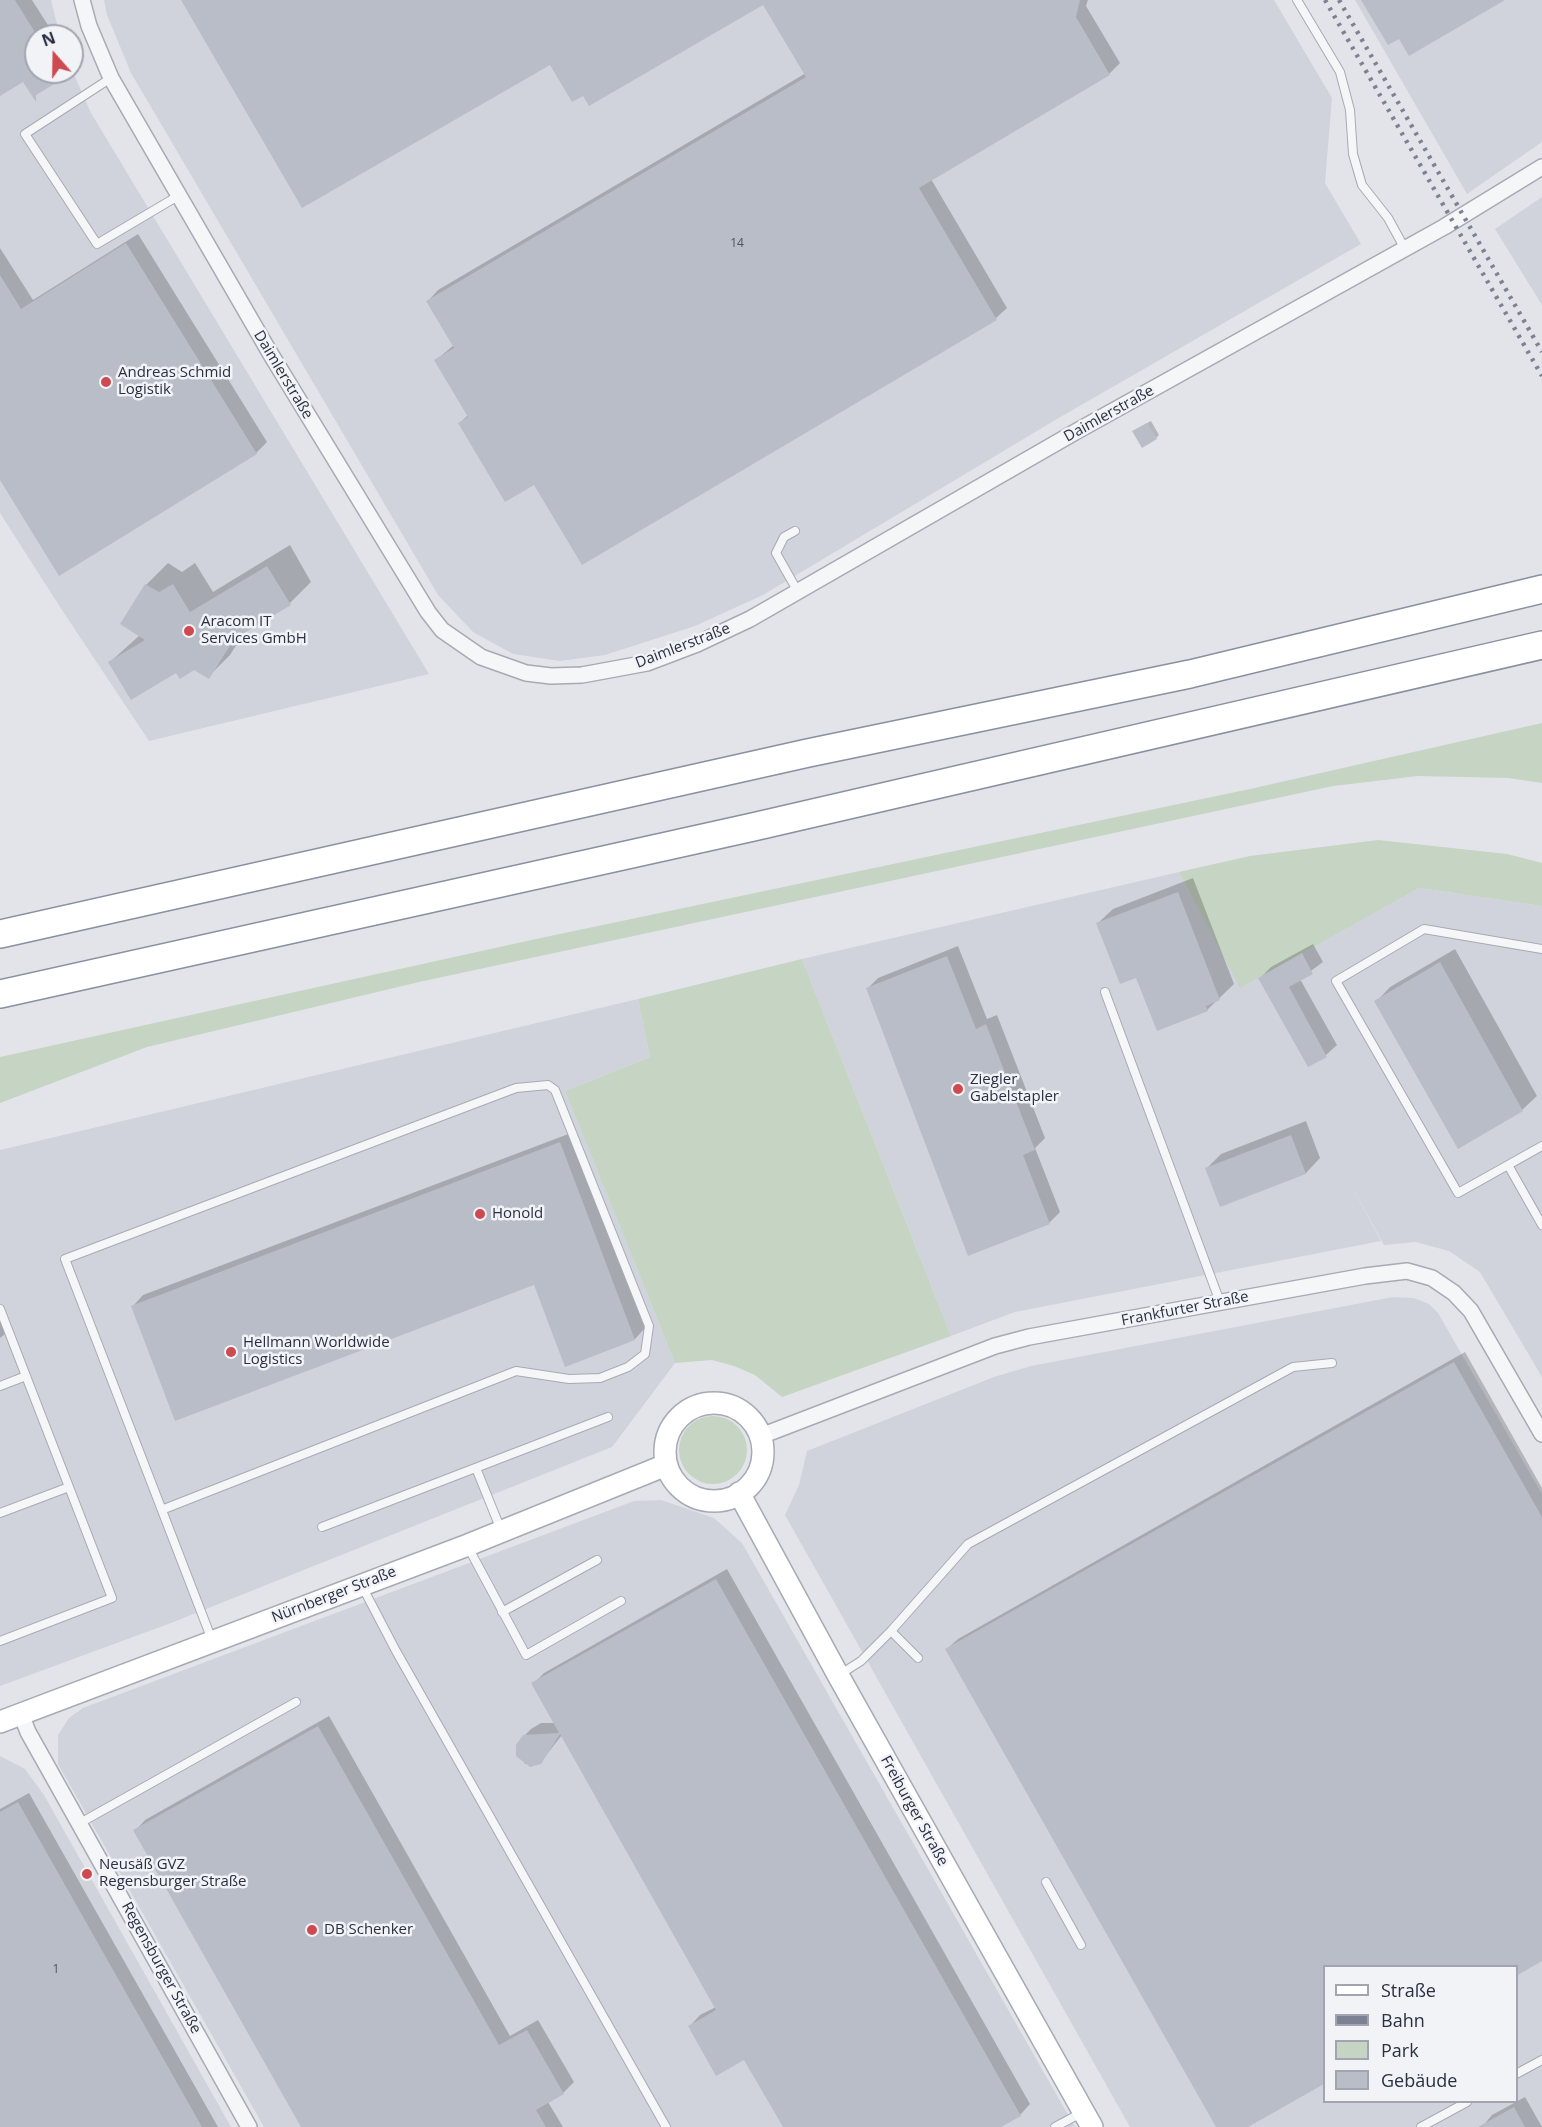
<!DOCTYPE html>
<meta charset="utf-8">
<style>
body{margin:0}
#map{position:relative;width:1542px;height:2127px;overflow:hidden;background:#e2e4ea;font-family:"Open Sans",sans-serif}
canvas{display:block}
.legend{position:absolute;left:1323px;top:1965px;width:195px;height:138px;box-sizing:border-box;background:#f2f3f7;border:2px solid #a2a5af;margin:0;padding:8px 10px;list-style:none;font-size:18px;color:#2a3042}
.legend li{display:flex;align-items:center;gap:12px;height:30px}
.legend b{width:30px;border:2px solid #a2a5af}
.north{position:absolute;left:24px;top:24px;width:60px;height:60px;box-sizing:border-box;background:#f2f3f7;border:2px solid #a2a5af;border-radius:50%;rotate:340deg;font-size:16px;font-weight:700;line-height:24px;text-align:center;color:#2a3042}
.north::after{content:'';display:block;margin:auto;width:21px;height:27px;background:#cc4a50;clip-path:polygon(50% 0,100% 100%,50% 72%,0 100%)}
</style>
<div id="map">
<canvas width="1542" height="2127"></canvas>
<ul class="legend">
<li><b style="height:8px;background:#fff"></b>Straße</li>
<li><b style="height:8px;background:#7c8293"></b>Bahn</li>
<li><b style="height:16px;background:#c6d4c3"></b>Park</li>
<li><b style="height:16px;background:#b9bdc7"></b>Gebäude</li>
</ul>
<div class="north">N</div>
</div>
<script>
const ctx = document.querySelector('canvas').getContext('2d');
ctx.lineJoin = 'round';
function fill(path, color) { ctx.fillStyle = color; ctx.fill(path, 'evenodd'); }
const shape = rows => new Path2D(rows.map(r => 'M' + r).join(''));
function stroke(path, color, width, dash) { ctx.strokeStyle = color; ctx.lineWidth = width; ctx.lineCap = dash ? 'butt' : 'round'; ctx.setLineDash(dash || []); ctx.stroke(path); }
function label(font, color, halo, rows, align = 'center') {
  ctx.font = font + ' "Open Sans",sans-serif'; ctx.lineWidth = 5; ctx.setLineDash([]); ctx.textBaseline = 'middle'; ctx.strokeStyle = halo; ctx.fillStyle = color; for (const [text, x, y, turn = 0] of rows) {
    ctx.save(); ctx.translate(x, y); ctx.rotate((+turn || 0) * Math.PI / 180); ctx.textAlign = isNaN(turn) ? turn : align; if (halo) ctx.strokeText(text, 0, 0); ctx.fillText(text, 0, 0); ctx.restore();
  }
}
fill(shape([
 [0,0,51,0,60,36,36,36,36,72,72,70,91,113,429,674,149,741,62,610,0,513],
 [104,0,1274,0,1332,98,1325,183,1361,244,1057,419,763,595,695,626,605,655,560,661,513,654,473,632,438,595,131,73,107,15],
 [1355,0,1542,0,1542,142,1467,194],
 [1542,197,1542,305,1495,229],
 [1179,872,1241,987,1419,888,1542,906,1542,1377,1480,1272,1449,1251,1416,1242,1384,1245,1347,1178,1381,1241,1015,1312,951,1336,802,959],
 [638,999,650,1057,565,1091,675,1363,612,1447,171,1623,0,1686,0,1150],
 [1393,1297,1414,1298,1429,1304,1438,1313,1542,1494,1542,2127,1130,2127,785,1515,799,1485,807,1451,994,1377,1031,1366],
 [1324,1966,1516,1966,1516,2102,1324,2102],
 [661,1500,714,1518,742,1543,1075,2127,264,2127,58,1764,58,1735,69,1718,83,1708,634,1501],
 [0,1756,25,1769,44,1795,231,2127,0,2127]
]), '#d0d3dc');
fill(shape([
 [1542,723,1542,783,1508,778,1418,776,1333,786,419,982,147,1047,0,1103,0,1057,536,939,1250,789],
 [1378,840,1507,854,1542,863,1542,906,1419,888,1240,988,1179,872,1250,856],
 [802,959,951,1336,782,1397,755,1375,734,1366,712,1360,675,1363,565,1091,650,1057,638,999],
 '679 1450a34 34 0 1 1 68 0a34 34 0 1 1-68 0Z'
]), '#c6d4c3');
fill(shape([
 [0,0,32,0,55,36,36,36,36,72,68,72,24,80,0,94],
 [183,0,1088,0,1086,6,1120,63,1109,74,931,179,1007,308,996,318,582,563,535,483,460,423,468,415,436,360,454,345,428,301,438,290,806,73,764,3,584,94,551,62],
 [138,234,267,442,256,453,0,478,0,248,33,300],
 [1151,421,1159,435,1156,438,1137,429],
 [290,545,311,582,290,603,246,630,230,655,208,677,194,668,177,671,110,662,140,635,146,585,168,563,182,572,195,563,213,592],
 [1193,878,1234,984,1207,1010,1137,976,1098,923,1113,909],
 [1313,944,1323,962,1300,979,1337,1045,1326,1055,1309,1065,1260,978,1271,967],
 [958,946,987,1019,997,1015,1045,1138,1035,1148,1060,1212,1049,1223,867,989,878,978],
 [1455,949,1537,1096,1522,1110,1376,1002,1390,987],
 [1306,1121,1320,1158,1306,1173,1207,1168,1221,1154],
 [571,1133,645,1328,635,1339,535,1283,133,1306,143,1295],
 [0,1321,5,1334,0,1338],
 [1465,1352,1542,1488,1542,1959,1516,1966,1324,1966,1324,2082,1245,2127,1217,2127,947,1649,958,1639],
 [727,1569,1030,2104,1020,2115,998,2127,784,2127,745,2058,690,2026,700,2015,716,2007,562,1735,540,1763,525,1764,517,1750,520,1740,531,1729,541,1723,555,1723,533,1684,544,1673],
 [329,1716,510,2036,538,2020,574,2082,563,2093,548,2102,563,2127,303,2127,135,1831,145,1820],
 [29,1793,218,2127,0,2127,0,1809],
 [1525,2097,1542,2127,1482,2127,1492,2115]
]), '#0003');
fill(shape([
 [0,0,15,0,36,34,36,72,74,72,36,95,36,102,23,82,0,96],
 [181,0,1080,0,1076,17,1110,75,919,188,997,320,582,565,534,485,505,502,458,423,468,417,434,360,454,348,426,301,806,77,763,5,589,106,583,96,572,102,550,65,302,208],
 [1361,0,1505,0,1409,56,1399,39,1388,45],
 [126,243,257,454,59,576,0,480,0,275,21,309],
 [1147,423,1157,439,1142,448,1132,431],
 [267,566,291,605,234,639,209,679,194,670,180,679,176,673,131,700,108,662,145,640,120,624,145,584,159,592,173,584,190,612],
 [1178,892,1220,1000,1206,1006,1208,1011,1157,1031,1136,978,1120,984,1096,923],
 [1302,953,1313,974,1289,987,1327,1057,1308,1067,1258,978],
 [947,956,976,1029,986,1024,1035,1150,1023,1155,1050,1224,968,1256,866,988],
 [1440,962,1523,1111,1458,1149,1374,1001],
 [1291,1135,1306,1174,1220,1207,1205,1168],
 [560,1142,635,1340,565,1367,534,1285,175,1421,131,1306],
 [1454,1362,1542,1517,1542,1961,1516,1976,1516,1966,1324,1966,1324,2084,1248,2127,1216,2127,945,1649],
 [716,1579,1021,2116,1001,2127,783,2127,744,2060,716,2076,688,2026,716,2010,560,1734,541,1764,530,1767,516,1756,516,1745,523,1735,559,1733,531,1683],
 [318,1726,499,2045,527,2030,564,2094,536,2110,546,2127,301,2127,133,1830],
 [18,1802,202,2127,0,2127,0,1812],
 [1514,2107,1525,2127,1478,2127]
]), '#b9bdc7');
const lane = shape([
 [1297,0,1340,72,1350,110,1353,154,1362,185,1388,218,1405,249],
 [111,78,25,134,97,244,178,196],
 [795,531,784,537,776,553,798,592],
 [1542,949,1424,929,1336,981,1458,1193,1542,1146],
 [1105,992,1220,1302],
 [1508,1165,1542,1225],
 [0,1309,112,1598,0,1641],
 [0,1386,26,1376],
 [476,1468,501,1530],
 [164,1509,516,1371,569,1379,600,1378,628,1367,645,1354,649,1326,555,1090,548,1085,516,1088,65,1259,212,1640],
 [0,1513,69,1487],
 [322,1527,608,1417],
 [468,1547,526,1655,621,1601],
 [362,1586,396,1651,666,2127],
 [502,1612,597,1560],
 [891,1631,918,1658],
 [839,1675,861,1661,891,1631,968,1544,1293,1367,1332,1363],
 [80,1823,296,1702],
 [1046,1882,1081,1945],
 [1516,2074,1542,2060],
 [1055,2127,1083,2112],
 [1421,2127,1467,2102]
]);
const street = shape([
 [82,0,89,26,111,78,270,353,428,612,442,630,481,657,526,673,551,676,582,675,647,663,697,644,750,619,1077,431,1444,227,1542,167],
 [761,1436,995,1346,1029,1337,1365,1276,1407,1271,1432,1278,1454,1293,1471,1311,1542,1434],
 [21,1714,28,1732,249,2127]
]);
const secondary = shape([
 '665 1452a49 49 0 1 1 98 0a49 49 0 1 1-98 0Z',
 [739,1493,838,1675,1092,2127],
 [0,1722,468,1545,666,1465]
]);
const highway = shape([
 [0,934,808,753,1190,674,1542,589],
 [0,994,753,827,1542,645]
]);
stroke(lane, '#a7aab4', 10);
stroke(street, '#a7aab4', 18);
stroke(secondary, '#a7aab4', 24);
stroke(highway, '#8990a0', 30);
stroke(lane, '#f5f6f8', 8);
stroke(street, '#f5f6f8', 15);
stroke(secondary, '#fff', 21);
stroke(highway, '#fff', 27);
stroke(shape([
 [1325,0,1542,376],
 [1339,0,1542,352]
]), '#7c8293', 4.5, [3, 6]);
for (const [x, y, r, color] of [
 [106,382,6,"#cc4a50"],
 [189,631,6,"#cc4a50"],
 [958,1089,6,"#cc4a50"],
 [480,1214,6,"#cc4a50"],
 [231,1352,6,"#cc4a50"],
 [87,1874,6,"#cc4a50"],
 [312,1930,6,"#cc4a50"]
]) { const dot = new Path2D(); dot.arc(x, y, r, 0, 2 * Math.PI); ctx.fillStyle = color; ctx.fill(dot); stroke(dot, '#f2f3f7', 2); }
label('12px', '#4e5363', null, [
 ["14",737,244],
 ["1",56,1970]
]);
label('15px', '#2a3042', '#f2f3f7', [
 ["Andreas Schmid",118,373],
 ["Logistik",118,390],
 ["Aracom IT",201,622],
 ["Services GmbH",201,639],
 ["Ziegler",970,1080],
 ["Gabelstapler",970,1097],
 ["Honold",492,1214],
 ["Hellmann Worldwide",243,1343],
 ["Logistics",243,1360],
 ["Neusäß GVZ",99,1865],
 ["Regensburger Straße",99,1882],
 ["DB Schenker",324,1930]
], 'left');
label('15px', '#2a3042', '#f2f3f7', [
 ["Daimlerstraße",283,375,59],
 ["Daimlerstraße",1109,414,-29],
 ["Daimlerstraße",683,646,-21],
 ["Frankfurter Straße",1185,1309,-11],
 ["Nürnberger Straße",334,1595,-21],
 ["Freiburger Straße",914,1811,61],
 ["Regensburger Straße",161,1968,61]
]);
</script>
